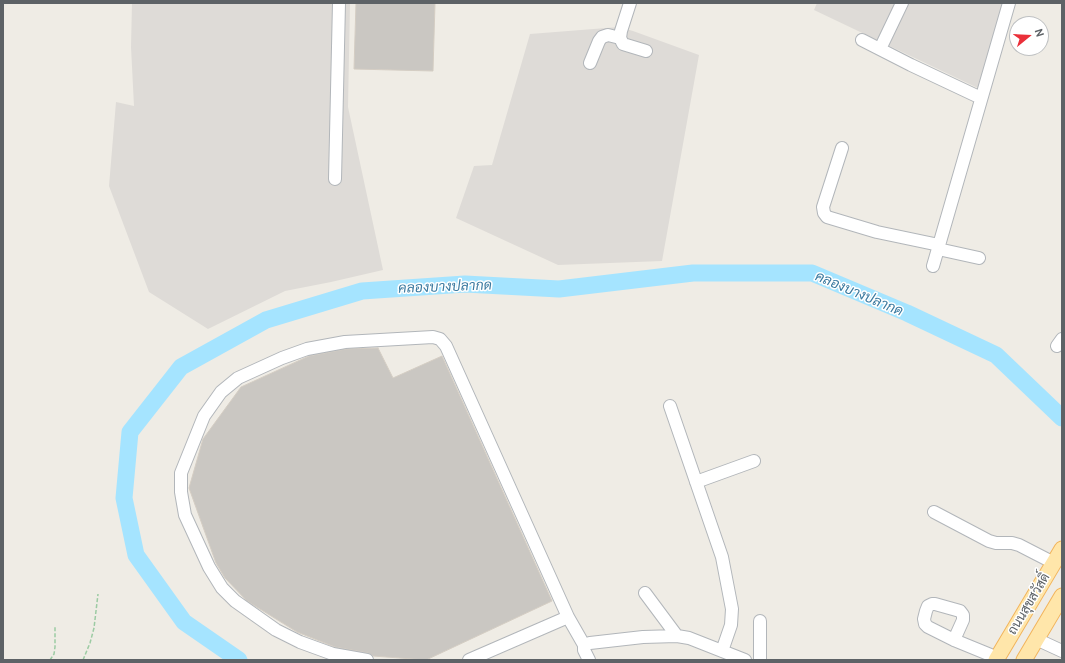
<!DOCTYPE html>
<meta charset="utf-8">
<style>
body{margin:0}
#map{position:relative;width:1065px;height:663px;overflow:hidden;background:#efece5;font-family:Cabin,sans-serif}
canvas{display:block}
.frame{position:absolute;inset:0;border:4px solid #5d6266;pointer-events:none}
.north{position:absolute;left:1009px;top:16px;width:40px;height:40px;box-sizing:border-box;background:#fff;border:1px solid #bec0c2;border-radius:50%;rotate:72deg;font-size:11px;font-weight:700;line-height:16px;text-align:center;color:#5d6266}
.north::after{content:'';display:block;margin:auto;width:14px;height:18px;background:#ea303a;clip-path:polygon(50% 0,100% 100%,50% 72%,0 100%)}
</style>
<div id="map">
<canvas width="1065" height="663"></canvas>
<div class="frame"></div>
<div class="north">N</div>
</div>
<script>
const ctx = document.querySelector('canvas').getContext('2d');
ctx.lineJoin = 'round';
function fill(path, color) { ctx.fillStyle = color; ctx.fill(path, 'evenodd'); }
const shape = rows => new Path2D(rows.map(r => 'M' + r).join(''));
function stroke(path, color, width, dash) { ctx.strokeStyle = color; ctx.lineWidth = width; ctx.lineCap = dash ? 'butt' : 'round'; ctx.setLineDash(dash || []); ctx.stroke(path); }
function label(font, color, halo, rows, align = 'center') {
  ctx.font = font + ' Cabin,Sarabun,sans-serif'; ctx.lineWidth = 3; ctx.setLineDash([]); ctx.textBaseline = 'middle'; ctx.strokeStyle = halo; ctx.fillStyle = color; for (const [text, x, y, turn = 0] of rows) {
    ctx.save(); ctx.translate(x, y); ctx.rotate((+turn || 0) * Math.PI / 180); ctx.textAlign = isNaN(turn) ? turn : align; if (halo) ctx.strokeText(text, 0, 0); ctx.fillText(text, 0, 0); ctx.restore();
  }
}
fill(shape([
 [132,3,350,3,348,107,383,270,331,282,285,291,208,329,149,292,109,186,116,102,134,106,131,47],
 [817,3,1005,3,980,89,814,10],
 [619,27,633,31,699,55,662,261,558,265,456,218,474,166,492,165,530,34]
]), '#dedbd7');
stroke(shape([
 [239,660,184,622,136,555,124,498,130,432,181,367,266,320,362,291,465,284,559,289,693,273,812,273,907,313,996,355,1062,418]
]), '#a5e4ff', 17);
const building = shape([
 [356,3,435,3,433,71,354,69,356,3],
 [378,348,393,378,442,356,552,601,426,660,373,656,368,653,335,647,297,632,247,601,225,578,216,563,189,488,203,439,241,387,309,356,346,349,378,348]
]);
fill(building, '#cac7c2');
stroke(building, '#d4cdc3', 1);
const minor = shape([
 [630,3,621,31,620,38,623,44,646,51],
 [862,40,911,65,981,98],
 [880,49,902,3],
 [590,63,599,41,602,37,608,35,620,38],
 [842,148,823,207,824,213,827,217,877,232,939,245],
 [335,179,339,3],
 [938,249,979,258],
 [933,266,1009,3],
 [1057,346,1062,339],
 [670,406,722,557,732,609,731,625,722,651],
 [696,482,754,461],
 [934,512,989,541,996,543,1012,543,1019,545,1054,563],
 [645,593,677,636],
 [760,621,760,660],
 [1036,639,1062,651],
 [954,640,963,620,963,615,960,611,935,604,932,604,928,606,926,611,924,619,925,624,928,627,954,640,998,658],
 [367,660,333,654,300,642,276,630,235,601,222,588,209,567,185,515,181,492,181,473,204,416,221,392,238,378,282,358,307,349,345,342,433,337,440,339,446,346,568,617,584,645],
 [469,660,568,617],
 [589,660,584,650,584,645,590,643,643,637,677,636,689,638,745,660]
]);
const major = shape([
 [996,660,1062,549],
 [1024,660,1062,596]
]);
stroke(minor, '#b2b6ba', 14);
stroke(major, '#f2b45b', 17);
stroke(shape([
 [50,660,54,654,55,647,55,627],
 [83,660,90,643,94,628,98,594]
]), '#9ccba3', 1.5, [4, 2]);
stroke(minor, '#fff', 12);
stroke(major, '#ffe6aa', 15);
label('13px', '#5d6266', '#fff', [
 ["ถนนสุขสวัสดิ์",1029,604,-59]
]);
label('italic 14px', '#3b7aa0', '#fff', [
 ["คลองบางปลากด",445,287,-2],
 ["คลองบางปลากด",859,294,23]
]);
</script>
